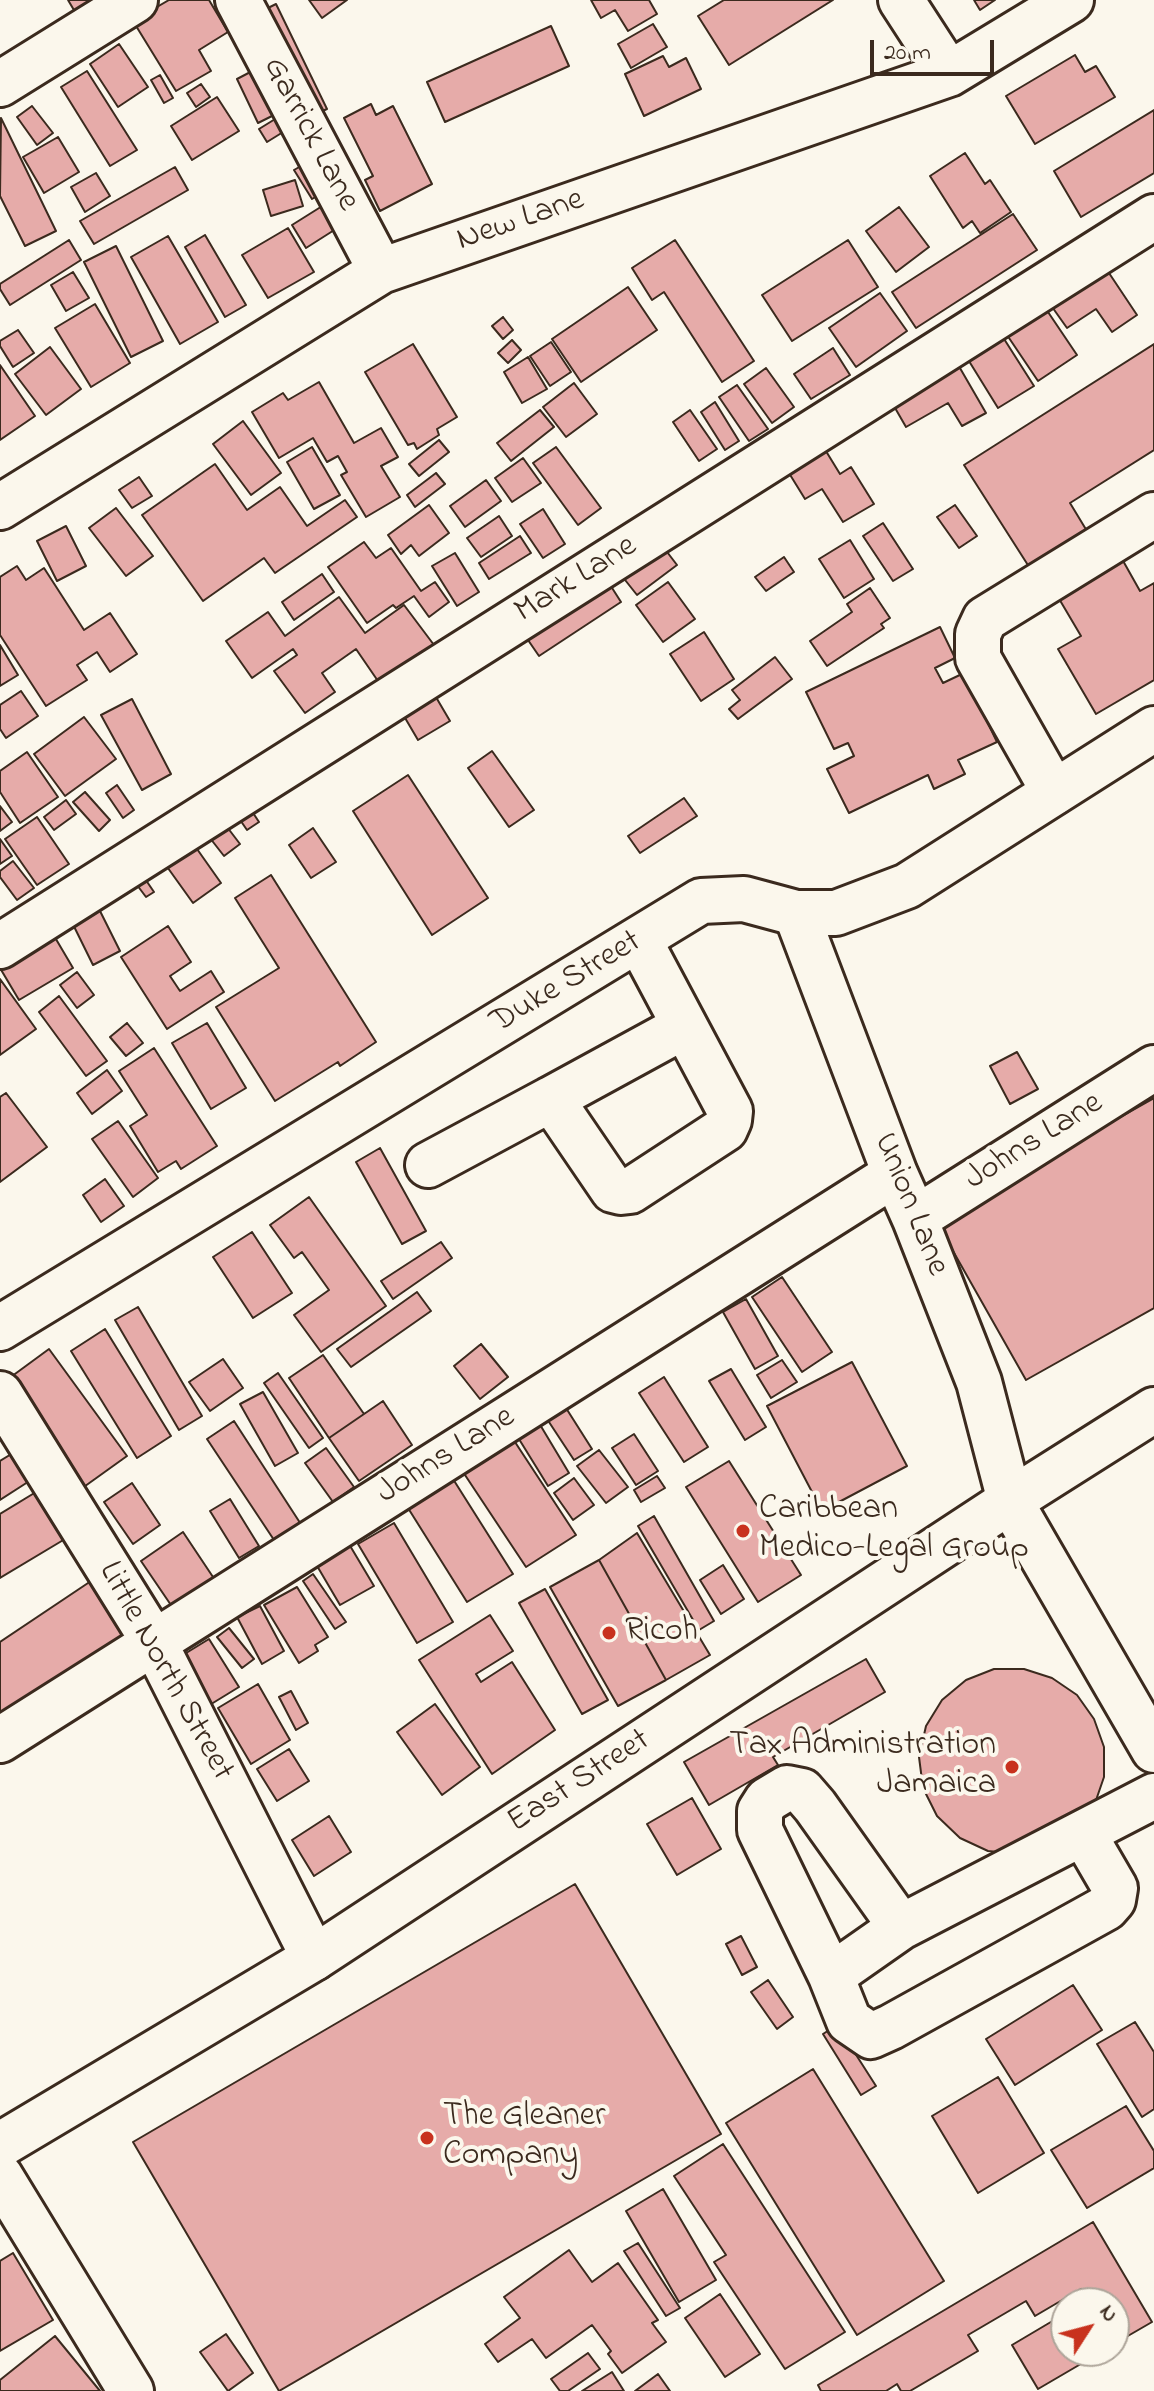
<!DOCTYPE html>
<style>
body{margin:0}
#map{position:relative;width:1154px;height:2391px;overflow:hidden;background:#fbf7ec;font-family:"Indie Flower",sans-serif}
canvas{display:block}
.north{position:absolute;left:1050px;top:2287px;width:80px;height:80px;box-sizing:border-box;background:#fbf7ec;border:2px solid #aea59a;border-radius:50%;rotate:54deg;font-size:22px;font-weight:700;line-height:32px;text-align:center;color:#3b2a1e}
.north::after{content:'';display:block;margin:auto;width:28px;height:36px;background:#c8321e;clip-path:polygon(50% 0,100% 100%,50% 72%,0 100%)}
.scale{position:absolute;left:870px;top:40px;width:124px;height:36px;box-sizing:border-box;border:4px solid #3b2a1e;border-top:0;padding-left:10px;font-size:24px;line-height:28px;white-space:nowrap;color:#3b2a1e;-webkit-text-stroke:6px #fbf7ec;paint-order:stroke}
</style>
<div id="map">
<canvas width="1154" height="2391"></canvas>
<div class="north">N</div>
<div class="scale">20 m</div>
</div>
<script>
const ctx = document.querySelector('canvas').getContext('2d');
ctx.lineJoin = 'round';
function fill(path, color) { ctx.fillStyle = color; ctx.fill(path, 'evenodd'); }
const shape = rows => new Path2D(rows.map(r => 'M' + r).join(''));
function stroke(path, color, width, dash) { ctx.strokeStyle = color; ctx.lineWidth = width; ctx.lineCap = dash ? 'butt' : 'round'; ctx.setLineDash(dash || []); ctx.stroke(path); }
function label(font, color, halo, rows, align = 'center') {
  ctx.font = font + ' "Indie Flower",sans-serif'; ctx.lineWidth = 8; ctx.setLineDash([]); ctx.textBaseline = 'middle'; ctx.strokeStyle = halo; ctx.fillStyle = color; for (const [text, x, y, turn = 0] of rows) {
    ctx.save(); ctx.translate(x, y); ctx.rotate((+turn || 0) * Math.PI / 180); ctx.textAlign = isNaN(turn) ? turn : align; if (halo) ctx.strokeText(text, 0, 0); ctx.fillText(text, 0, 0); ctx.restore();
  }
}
const building = shape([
 [68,0,121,0,81,22,68,0],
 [169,0,209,0,228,32,199,50,211,71,176,91,133,21,169,0],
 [309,0,347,0,322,18,309,0],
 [591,0,649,0,657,14,628,31,615,10,601,18,591,0],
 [724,0,833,0,729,65,698,16,724,0],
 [974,0,995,0,980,10,974,0],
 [276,4,327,109,305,119,254,15,276,4],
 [653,24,667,47,631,68,618,44,653,24],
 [551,26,569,66,445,122,427,82,551,26],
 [119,44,148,87,118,107,90,64,119,44],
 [1075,55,1085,72,1096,66,1115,97,1035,144,1006,96,1075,55],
 [663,56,669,67,686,58,701,89,644,116,625,74,663,56],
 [258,68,280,112,258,123,237,79,258,68],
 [87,71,137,150,110,166,61,87,87,71],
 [160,75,173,98,164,103,151,80,160,75],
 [201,84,210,97,196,107,187,93,201,84],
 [217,97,239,131,192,160,171,126,217,97],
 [371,104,376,115,393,106,432,184,380,211,365,180,373,176,344,118,371,104],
 [32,106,53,133,37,145,17,117,32,106],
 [1154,110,1154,173,1081,217,1054,171,1154,110],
 [280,116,288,129,267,142,259,129,280,116],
 [1,118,56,231,25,246,0,196,1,118],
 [58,137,79,172,44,193,23,157,58,137],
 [965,153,985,184,990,180,1011,212,980,233,972,221,963,228,930,176,965,153],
 [308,162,326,191,312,199,294,170,308,162],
 [175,167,188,190,94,244,80,221,175,167],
 [96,173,110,196,85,212,71,187,96,173],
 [295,180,303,206,271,216,263,190,295,180],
 [335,198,350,220,306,248,292,225,335,198],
 [899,207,929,247,896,272,866,231,899,207],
 [1013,214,1037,250,916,328,892,292,1013,214],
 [288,228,314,272,268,298,242,255,288,228],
 [205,235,246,305,225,317,185,247,205,235],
 [168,236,218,322,180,344,131,257,168,236],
 [69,240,81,260,10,305,0,289,0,284,69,240],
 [675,240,754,361,722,382,664,292,652,300,632,268,675,240],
 [848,240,878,287,792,341,762,295,848,240],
 [116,246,163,341,131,357,84,262,116,246],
 [1105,267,1137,315,1112,332,1096,309,1067,328,1050,304,1105,267],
 [73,272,89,298,66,311,51,285,73,272],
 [628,287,657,330,581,382,552,339,628,287],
 [880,293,907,331,856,367,829,328,880,293],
 [95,304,130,363,91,387,55,328,95,304],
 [1046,309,1077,355,1038,381,1007,335,1046,309],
 [503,317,513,330,503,339,492,326,503,317],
 [18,330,34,353,13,367,0,346,0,341,18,330],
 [999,331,1034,386,998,408,964,353,999,331],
 [512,340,521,350,508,363,498,353,512,340],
 [551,342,571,372,550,386,530,356,551,342],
 [413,344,457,417,437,429,439,435,417,449,414,443,408,445,365,372,413,344],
 [1154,344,1154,450,1070,503,1090,536,1033,573,964,465,1154,344],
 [50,347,81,389,46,415,15,374,50,347],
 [833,348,850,375,811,399,794,374,833,348],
 [953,356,986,413,962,426,948,403,906,427,887,394,953,356],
 [528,357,547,389,522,403,504,372,528,357],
 [0,365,35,416,0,440,0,365],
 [766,368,794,407,772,423,744,384,766,368],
 [319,382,354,443,381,428,398,457,381,466,400,497,366,517,341,475,347,472,338,456,327,462,313,438,279,458,252,412,283,393,288,400,319,382],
 [574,383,597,414,566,437,543,407,574,383],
 [737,385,768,429,749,441,719,397,737,385],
 [715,402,739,441,725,450,701,412,715,402],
 [540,410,554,427,511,461,497,443,540,410],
 [690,410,717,449,699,461,673,422,690,410],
 [243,421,281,473,251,495,213,444,243,421],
 [439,440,449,452,419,476,409,464,439,440],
 [821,443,840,474,851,467,874,504,843,522,822,489,805,499,784,465,821,443],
 [312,447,340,495,314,509,287,462,312,447],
 [556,447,601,508,578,525,533,463,556,447],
 [523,458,541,483,512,502,495,478,523,458],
 [215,464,247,510,280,487,307,526,345,500,357,517,275,573,264,558,203,601,142,515,215,464],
 [436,473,445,484,415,507,407,495,436,473],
 [139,477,152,496,132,508,119,490,139,477],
 [486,480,501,501,465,527,450,506,486,480],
 [429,505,449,533,419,556,411,545,401,554,388,535,429,505],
 [955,505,977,536,959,548,937,517,955,505],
 [116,508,153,556,126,576,89,528,116,508],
 [543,509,565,544,543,558,520,524,543,509],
 [499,516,512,536,481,557,467,538,499,516],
 [883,523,913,569,893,581,863,536,883,523],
 [66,526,86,566,57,581,37,541,66,526],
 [520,536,531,553,489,579,479,563,520,536],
 [850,540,874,579,844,598,819,559,850,540],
 [364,542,376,558,391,548,421,591,435,582,449,602,429,617,414,596,396,608,393,605,367,623,328,567,364,542],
 [661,544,677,565,637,595,606,556,661,544],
 [455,553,479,592,457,606,432,566,455,553],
 [784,557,794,572,766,591,755,577,784,557],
 [1122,559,1140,591,1154,583,1154,680,1096,714,1058,649,1081,636,1058,597,1122,559],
 [17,566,26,580,44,568,84,630,110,613,137,654,110,672,97,652,77,665,87,680,46,706,0,635,0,577,17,566],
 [600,569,621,602,539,656,517,624,600,569],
 [322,574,334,592,294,620,282,602,322,574],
 [668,582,695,619,663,642,636,605,668,582],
 [870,588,890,618,881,624,884,628,827,666,810,641,852,612,847,604,870,588],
 [339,597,365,633,404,605,434,645,380,684,356,649,322,673,335,692,305,713,274,671,297,655,293,649,252,678,226,641,268,612,285,636,339,597],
 [940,627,955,658,935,668,943,683,964,673,997,742,958,760,965,774,934,789,928,775,849,813,827,769,854,756,848,743,834,749,806,692,940,627],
 [704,632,734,679,701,701,670,654,704,632],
 [0,645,18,675,0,686,0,645],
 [775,657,792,679,738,719,729,709,740,700,732,690,775,657],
 [423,675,450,721,418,740,391,694,423,675],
 [21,691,38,716,6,738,0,729,0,705,21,691],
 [132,699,171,774,142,790,101,715,132,699],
 [84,717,116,759,65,796,34,754,84,717],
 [492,751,534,810,509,827,468,768,492,751],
 [27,752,58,797,20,823,0,792,0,771,27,752],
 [408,775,488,898,432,935,353,811,408,775],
 [117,785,134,810,123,818,106,793,117,785],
 [236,787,259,822,247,830,223,795,236,787],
 [85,792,110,820,99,831,73,802,85,792],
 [684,798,697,816,640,853,628,836,684,798],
 [66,800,76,814,54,830,44,817,66,800],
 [208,802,240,844,224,856,192,815,208,802],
 [0,806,12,822,0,831,0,806],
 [37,817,69,864,37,885,5,839,37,817],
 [178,822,221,883,193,903,150,843,178,822],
 [313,828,336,862,311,878,289,845,313,828],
 [0,839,12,856,0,864,0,839],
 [13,861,34,888,17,900,0,877,0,871,13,861],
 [137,867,154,892,146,897,128,873,137,867],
 [271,875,376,1042,340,1066,338,1062,275,1101,216,1007,279,968,235,898,271,875],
 [58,894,96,903,120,951,93,965,58,894],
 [40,912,73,968,19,1000,0,968,40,912],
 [168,926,191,962,170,976,180,991,211,971,224,992,167,1029,121,957,168,926],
 [77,972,94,995,77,1008,60,985,77,972],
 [0,979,36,1029,0,1055,0,979],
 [59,996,107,1061,86,1076,39,1012,59,996],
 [127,1023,143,1043,126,1056,110,1037,127,1023],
 [207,1023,246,1088,211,1109,172,1043,207,1023],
 [154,1048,217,1146,181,1169,176,1161,158,1172,130,1126,147,1115,119,1071,154,1048],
 [1017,1052,1038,1089,1010,1104,990,1066,1017,1052],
 [107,1070,122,1091,92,1114,77,1093,107,1070],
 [6,1093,47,1147,0,1182,0,1097,6,1093],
 [1154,1098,1154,1308,1026,1380,936,1221,1154,1098],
 [118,1121,158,1178,133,1197,92,1139,118,1121],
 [380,1148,426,1231,402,1244,356,1162,380,1148],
 [105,1179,124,1206,101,1222,83,1195,105,1179],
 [309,1197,386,1306,321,1352,294,1315,329,1290,302,1252,294,1258,270,1225,309,1197],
 [252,1232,292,1293,253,1318,213,1257,252,1232],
 [441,1242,452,1258,393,1299,381,1281,441,1242],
 [782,1277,832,1352,802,1372,752,1297,782,1277],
 [417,1292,431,1311,351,1367,337,1349,417,1292],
 [746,1299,778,1356,755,1369,723,1312,746,1299],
 [138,1307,202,1416,179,1430,115,1320,138,1307],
 [105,1329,171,1436,137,1458,71,1351,105,1329],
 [481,1344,508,1377,480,1399,454,1366,481,1344],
 [49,1349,127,1456,81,1489,4,1382,49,1349],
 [323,1355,364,1414,329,1438,289,1378,323,1355],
 [223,1359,243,1388,210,1411,189,1382,223,1359],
 [782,1360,797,1382,771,1398,757,1375,782,1360],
 [852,1362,907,1466,822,1511,767,1406,852,1362],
 [731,1369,766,1427,745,1440,709,1381,731,1369],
 [278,1373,323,1438,309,1448,264,1383,278,1373],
 [664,1377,708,1447,684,1462,639,1393,664,1377],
 [263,1392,298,1453,275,1466,240,1404,263,1392],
 [383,1401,412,1445,359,1481,329,1438,383,1401],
 [566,1408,592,1449,574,1460,547,1419,566,1408],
 [536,1418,569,1473,548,1486,514,1431,536,1418],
 [234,1421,306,1532,280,1549,207,1439,234,1421],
 [634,1434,658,1471,636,1485,612,1448,634,1434],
 [513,1439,576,1535,526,1567,463,1472,513,1439],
 [326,1448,354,1487,333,1502,305,1463,326,1448],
 [599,1450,628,1487,606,1503,577,1466,599,1450],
 [13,1453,31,1480,0,1500,0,1461,13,1453],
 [729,1461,801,1575,758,1602,686,1487,729,1461],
 [657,1476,665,1488,641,1502,634,1490,657,1476],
 [574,1478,594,1505,573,1520,554,1493,574,1478],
 [453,1479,513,1574,467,1602,408,1508,453,1479],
 [132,1483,160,1525,133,1544,104,1502,132,1483],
 [36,1492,65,1539,0,1578,0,1514,36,1492],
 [230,1499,259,1546,239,1558,210,1511,230,1499],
 [654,1516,714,1621,699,1630,638,1526,654,1516],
 [394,1523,453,1622,417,1643,358,1544,394,1523],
 [183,1532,217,1583,175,1611,141,1561,183,1532],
 [637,1533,710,1655,666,1680,599,1560,637,1533],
 [346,1539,374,1586,340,1605,313,1559,346,1539],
 [599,1560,666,1680,618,1706,550,1587,599,1560],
 [723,1565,744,1599,721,1614,700,1580,723,1565],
 [313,1574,346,1622,335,1629,303,1581,313,1574],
 [97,1577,139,1641,0,1731,0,1642,97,1577],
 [297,1587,328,1637,315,1645,318,1651,299,1663,264,1605,297,1587],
 [545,1589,608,1700,582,1714,519,1603,545,1589],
 [260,1606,284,1651,262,1664,237,1617,260,1606],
 [490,1615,513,1651,476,1674,481,1682,512,1662,555,1730,492,1774,419,1660,490,1615],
 [229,1628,254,1659,242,1668,217,1637,229,1628],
 [209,1639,239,1687,208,1706,178,1658,209,1639],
 [866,1659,885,1692,773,1757,778,1765,709,1805,684,1762,866,1659],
 [994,1669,1024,1669,1052,1678,1077,1695,1094,1719,1104,1747,1104,1777,1094,1806,1019,1854,988,1851,960,1838,937,1816,923,1788,919,1757,926,1726,942,1700,966,1680,994,1669],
 [258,1684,290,1740,251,1764,218,1708,258,1684],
 [291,1691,308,1723,296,1730,279,1697,291,1691],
 [435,1704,480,1767,442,1795,397,1732,435,1704],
 [289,1749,309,1781,277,1801,257,1769,289,1749],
 [692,1798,721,1849,677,1875,647,1824,692,1798],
 [329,1816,351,1852,314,1876,292,1840,329,1816],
 [575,1884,721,2134,279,2391,133,2142,575,1884],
 [741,1936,757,1967,742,1975,726,1944,741,1936],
 [768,1980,793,2017,777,2029,751,1992,768,1980],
 [1073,1985,1102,2030,1015,2085,986,2039,1073,1985],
 [1135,2022,1154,2052,1154,2109,1142,2117,1097,2044,1135,2022],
 [837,2025,876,2086,861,2095,823,2034,837,2025],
 [813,2069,944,2281,857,2335,726,2123,813,2069],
 [998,2077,1044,2153,978,2193,932,2116,998,2077],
 [1126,2106,1154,2151,1154,2168,1087,2208,1051,2150,1126,2106],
 [723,2144,845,2332,785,2369,714,2262,726,2255,674,2176,723,2144],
 [663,2189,716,2280,679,2302,626,2211,663,2189],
 [1093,2222,1152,2322,1114,2344,1114,2303,1082,2303,1088,2300,1081,2289,1035,2316,1026,2301,968,2335,978,2351,910,2391,901,2391,897,2384,886,2391,821,2391,818,2385,1093,2222],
 [638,2243,680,2308,666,2316,624,2251,638,2243],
 [569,2250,592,2282,618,2263,658,2320,652,2323,666,2342,622,2373,608,2354,611,2351,592,2325,546,2358,532,2339,498,2362,485,2344,520,2318,504,2297,569,2250],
 [13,2253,53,2320,0,2351,0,2261,13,2253],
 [720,2294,760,2354,725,2377,685,2318,720,2294],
 [1066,2313,1066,2351,1103,2351,1038,2389,1012,2345,1066,2313],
 [226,2334,253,2373,228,2391,200,2352,226,2334],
 [55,2336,100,2391,0,2391,0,2380,55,2336],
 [588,2353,600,2369,568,2391,560,2391,551,2379,588,2353],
 [612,2372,624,2391,582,2391,612,2372],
 [658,2374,670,2391,635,2391,658,2374]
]);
fill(building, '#e6aba9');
stroke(building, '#3b2a1e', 2);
const minor = shape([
 [238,0,381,271],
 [901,0,949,74],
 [0,84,135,0],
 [0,507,381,271,949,74,1071,0],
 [1054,792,978,658,978,634,985,619,1154,515],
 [796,913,895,1174,915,1219,979,1382,1010,1501,1154,1750],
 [639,940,730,1111,729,1120,725,1129,630,1191,621,1192,613,1190,551,1099,683,1027],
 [0,946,1154,217],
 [428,1165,551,1099],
 [915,1219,1154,1068],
 [0,1394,154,1642,314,1958],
 [0,1740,895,1174],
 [1083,1833,1115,1888,1113,1900,1106,1908,891,2027,871,2036,849,2021,831,1976,901,1927,1154,1796],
 [831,1976,760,1830,760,1811,767,1800,787,1788,802,1791,815,1806,901,1927],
 [0,2176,131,2391]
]);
const major = shape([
 [0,1328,701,901,744,899,796,913,836,913,907,886,1154,729],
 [0,2145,314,1958,1010,1501,1154,1410]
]);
stroke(minor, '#3b2a1e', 50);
stroke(major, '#3b2a1e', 50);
stroke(minor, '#fbf7ec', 44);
stroke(major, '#fbf7ec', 44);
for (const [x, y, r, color] of [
 [743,1531,8,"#c8321e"],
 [609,1633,8,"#c8321e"],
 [1012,1767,8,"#c8321e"],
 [427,2138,8,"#c8321e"]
]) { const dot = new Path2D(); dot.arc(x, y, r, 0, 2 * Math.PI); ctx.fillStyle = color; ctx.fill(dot); stroke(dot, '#fbf7ec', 3); }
label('34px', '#3b2a1e', '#fbf7ec', [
 ["Garrick Lane",309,135,62],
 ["New Lane",521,222,-19],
 ["Mark Lane",577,581,-32],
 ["Duke Street",567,984,-31],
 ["Johns Lane",1035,1143,-32],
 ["Union Lane",909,1205,68],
 ["Johns Lane",447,1457,-32],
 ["Little North Street",164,1672,61],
 ["East Street",580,1783,-33]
]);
label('34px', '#3b2a1e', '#fbf7ec', [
 ["Caribbean",759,1511],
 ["Medico-Legal Group",759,1550],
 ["Ricoh",625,1633],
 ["Tax Administration",996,1747,"right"],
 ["Jamaica",996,1786,"right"],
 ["The Gleaner",443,2118],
 ["Company",443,2157]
], 'left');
</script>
